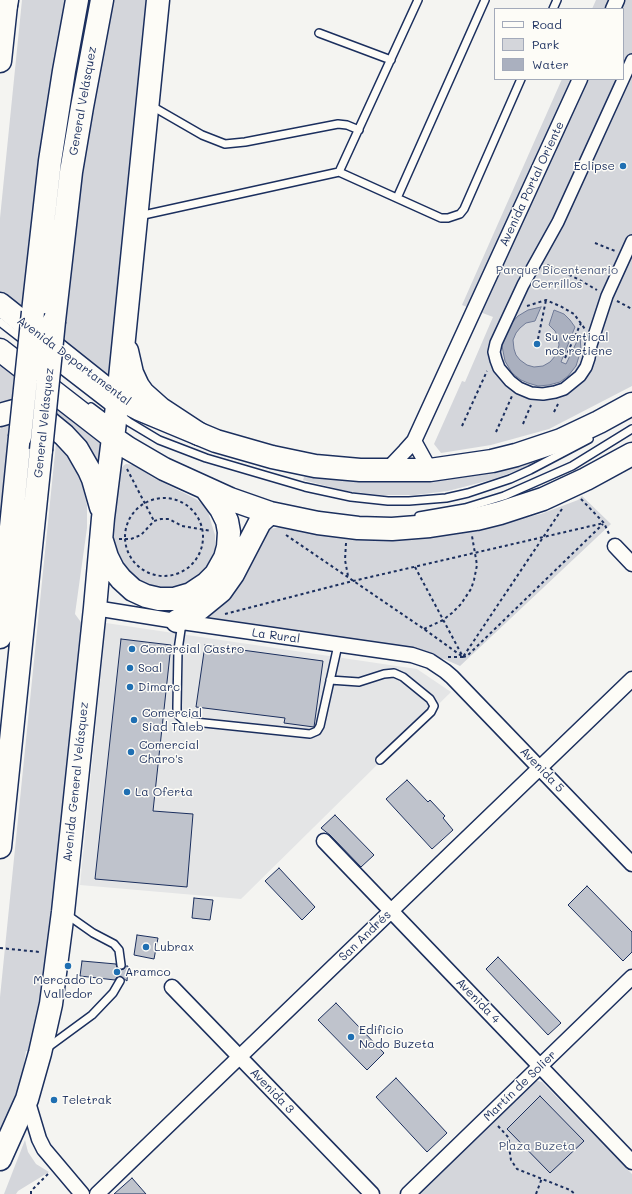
<!DOCTYPE html>
<meta charset="utf-8">
<style>
body{margin:0}
#map{position:relative;width:632px;height:1194px;overflow:hidden;background:#f4f4f1;font-family:Mali,sans-serif}
canvas{display:block}
.legend{position:absolute;left:494px;top:8px;width:130px;height:72px;box-sizing:border-box;background:#fdfcf7;border:1px solid #a3aaba;margin:0;padding:5px 7px;list-style:none;font-size:12px;color:#1b2f5e}
.legend li{display:flex;align-items:center;gap:8px;height:20px}
.legend b{width:20px;border:1px solid #a3aaba}
</style>
<div id="map">
<canvas width="632" height="1194"></canvas>
<ul class="legend">
<li><b style="height:5px;background:#fdfcf7"></b>Road</li>
<li><b style="height:11px;background:#d4d6db"></b>Park</li>
<li><b style="height:11px;background:#aab0bf"></b>Water</li>
</ul>
</div>
<script>
const ctx = document.querySelector('canvas').getContext('2d');
ctx.lineJoin = 'round';
function fill(path, color) { ctx.fillStyle = color; ctx.fill(path, 'evenodd'); }
const shape = rows => new Path2D(rows.map(r => 'M' + r).join(''));
function stroke(path, color, width, dash) { ctx.strokeStyle = color; ctx.lineWidth = width; ctx.lineCap = dash ? 'butt' : 'round'; ctx.setLineDash(dash || []); ctx.stroke(path); }
function label(font, color, halo, rows, align = 'center') {
  ctx.font = font + ' Mali,sans-serif'; ctx.lineWidth = 3; ctx.setLineDash([]); ctx.textBaseline = 'middle'; ctx.strokeStyle = halo; ctx.fillStyle = color; for (const [text, x, y, turn = 0] of rows) {
    ctx.save(); ctx.translate(x, y); ctx.rotate((+turn || 0) * Math.PI / 180); ctx.textAlign = isNaN(turn) ? turn : align; if (halo) ctx.strokeText(text, 0, 0); ctx.fillText(text, 0, 0); ctx.restore();
  }
}
fill(shape([
 [106,623,417,669,451,692,241,899,80,885]
]), '#e4e5e6');
fill(shape([
 [22,0,67,0,48,107,22,310,0,292,0,218],
 [112,0,152,0,111,384,60,344,82,150],
 [596,0,632,0,632,386,549,429,491,445,441,453,434,444,462,381,465,382,493,317,462,305,562,79,623,79,623,9,592,9],
 [0,361,104,439,99,478,16,399,0,402],
 [11,421,0,567,0,429],
 [56,443,72,460,80,476,87,505,87,528,75,614,83,625,81,697,36,1051,26,1051,22,1076,29,1078,0,1145,0,997],
 [557,452,521,469,494,479,448,491,415,495,381,495,346,491,303,480,306,472],
 [126,464,135,465,152,477,196,499,205,506,208,512,215,535,215,549,207,568,202,574,190,583,168,589,146,586,123,571,111,540,120,471,123,466],
 [582,496,611,524,460,666,444,659,207,618,216,611,226,600,266,532,270,529,280,527,343,536,476,528,541,514,578,500],
 [534,1081,538,1081,542,1082,632,1174,632,1194,418,1194],
 [25,1140,28,1152,36,1164,49,1172,18,1191,16,1194,4,1194]
]), '#d4d6db');
const water = shape([
 [541,307,535,321,526,323,520,328,516,333,513,340,514,349,516,355,520,360,527,365,534,367,543,366,550,362,556,355,559,345,558,337,555,331,549,325,554,310,564,314,570,320,575,327,561,362,566,364,580,335,581,350,576,366,568,376,560,382,549,385,538,386,528,383,521,380,512,373,505,361,502,346,504,336,509,326,518,316,528,310,541,307]
]);
fill(water, '#aab0bf');
stroke(water, '#717c98', 1);
const building = shape([
 [121,639,171,645,153,811,193,814,187,887,95,879,121,639],
 [205,645,323,661,314,727,284,723,285,718,196,707,205,645],
 [407,780,428,802,430,800,445,816,443,818,453,830,432,849,386,799,407,780],
 [335,815,374,855,361,867,330,835,321,828,335,815],
 [279,868,315,907,302,920,265,881,279,868],
 [587,886,632,932,632,952,623,961,568,905,587,886],
 [194,898,213,900,210,920,192,918,194,898],
 [137,935,158,938,154,959,134,955,137,935],
 [498,957,561,1023,548,1035,486,969,498,957],
 [82,961,116,964,117,968,121,970,124,969,126,966,128,966,127,981,120,976,117,977,115,980,80,976,82,961],
 [336,1003,384,1053,367,1070,318,1020,336,1003],
 [396,1078,447,1133,427,1152,376,1097,396,1078],
 [540,1096,584,1141,550,1173,507,1129,540,1096],
 [132,1178,146,1194,114,1194,132,1178]
]);
fill(building, '#bfc3cc');
stroke(building, '#1b2f5e', 1);
const service = shape([
 [418,0,339,172,441,218,448,218,460,214,464,209,521,79],
 [553,9,557,0],
 [319,33,391,60],
 [150,105,202,135,225,144,245,142,338,124,347,125,359,130],
 [397,198,485,0],
 [139,216,339,172],
 [0,322,27,343],
 [54,364,129,422,159,440,206,458,305,487,351,497,388,501,409,501,446,498,468,493,510,479,530,470,589,439],
 [91,407,111,422],
 [419,516,465,508,504,496,572,466,632,429],
 [182,623,178,650,177,706,177,712,179,716,185,721,310,734,317,731,320,726,338,645],
 [330,680,359,682,384,674,394,673,403,677,430,699,434,706,431,712,380,760],
 [66,914,93,933,114,944,119,950,121,965],
 [47,1048,92,1015,113,993,120,981]
]);
const pedestrian = shape([
 [632,60,558,222,523,285,496,343,494,352,496,360,499,368,510,381,519,388,531,393,543,394,555,392,564,389,580,376,586,367,589,358,591,345,607,296,632,241]
]);
const minor = shape([
 [613,9,617,0],
 [414,441,430,470],
 [386,471,405,451,414,441,580,79],
 [615,546,632,564],
 [95,608,182,622,412,655,430,661,445,671,452,677,632,864],
 [324,841,632,1162],
 [172,987,372,1194],
 [27,1099,39,1139,44,1149,82,1194],
 [97,1194,632,679],
 [408,1194,632,977]
]);
const primary = shape([
 [0,61,6,5],
 [0,304,118,398,139,409,216,441,272,457,315,466,360,470,430,470,492,461,516,455,561,440,599,422,632,404],
 [0,350,112,437,128,448,164,469,230,499,270,513,318,523,358,528,392,529,430,526,476,519,500,513,543,499,586,479,632,454],
 [0,415,14,411,27,411,42,417,64,435,77,449,89,470,93,479,101,507],
 [102,541,107,557,113,569,121,579,133,590,146,596,159,599,174,599,191,594,206,584,216,574,225,558,228,547,229,532,227,521,221,509,207,490],
 [177,621,199,609,221,591,233,574,260,522,270,513],
 [0,1159,27,1099,40,1053,51,1004,63,912,95,608,103,518,118,398]
]);
const motorway = shape([
 [6,5,7,0],
 [33,312,50,161,64,71,77,0],
 [54,321,71,172,82,107,102,0],
 [127,351,132,373,138,386,143,393,161,409,199,434],
 [118,398,158,0],
 [0,637,20,437],
 [0,847,41,450]
]);
stroke(service, '#1b2f5e', 10);
stroke(pedestrian, '#1b2f5e', 14);
stroke(minor, '#1b2f5e', 17);
stroke(primary, '#1b2f5e', 25);
stroke(motorway, '#1b2f5e', 25);
stroke(shape([
 [595,243,615,251],
 [547,265,578,279,597,290],
 [617,301,632,309],
 [527,306,546,300,562,307,574,314,585,329],
 [538,339,546,300],
 [565,358,581,323],
 [554,412,559,402],
 [523,424,531,405],
 [462,426,487,371],
 [496,432,512,396],
 [127,469,154,521],
 '125 537a39 39 0 1 1 78 0a39 39 0 1 1-78 0Z',
 [581,499,604,523,609,534],
 [286,535,424,629,463,657,562,509],
 [119,539,131,539,141,535,154,521,161,519,169,519,182,526,211,531],
 [346,543,345,560,348,576],
 [415,567,463,657,448,657],
 [225,614,353,581,604,523],
 [424,629,443,620,452,613,461,604,471,589,474,580,477,565,472,536],
 [463,657,467,656,603,524],
 [0,948,40,952],
 [498,1126,509,1138,509,1147,511,1160,517,1169,570,1190,575,1194],
 [31,1194,31,1191,49,1173],
 [536,1194,542,1178]
]), '#1b2f5e', 2, [3, 3]);
stroke(service, '#fdfcf7', 7);
stroke(pedestrian, '#fdfcf7', 11);
stroke(minor, '#fdfcf7', 14);
stroke(primary, '#fdfcf7', 22);
stroke(motorway, '#fdfcf7', 22);
const motorwayBridge = shape([
 [20,437,33,312],
 [41,450,54,321]
]);
stroke(motorwayBridge, '#1b2f5e', 25, []);
stroke(motorwayBridge, '#fdfcf7', 22);
for (const [x, y, r, color] of [
 [623,166,4,"#1f6fb2"],
 [537,344,4,"#1f6fb2"],
 [132,649,4,"#1f6fb2"],
 [130,668,4,"#1f6fb2"],
 [130,687,4,"#1f6fb2"],
 [134,720,4,"#1f6fb2"],
 [131,752,4,"#1f6fb2"],
 [127,792,4,"#1f6fb2"],
 [146,947,4,"#1f6fb2"],
 [68,966,4,"#1f6fb2"],
 [117,972,4,"#1f6fb2"],
 [351,1037,4,"#1f6fb2"],
 [54,1100,4,"#1f6fb2"]
]) { const dot = new Path2D(); dot.arc(x, y, r, 0, 2 * Math.PI); ctx.fillStyle = color; ctx.fill(dot); stroke(dot, '#fdfcf7', 1.5); }
label('12px', '#1b2f5e', '#fdfcf7', [
 ["General Velásquez",83,101,-80],
 ["Avenida Portal Oriente",532,184,-65],
 ["Avenida Departamental",74,361,37],
 ["General Velásquez",44,423,-84],
 ["La Rural",276,636,8],
 ["Avenida 5",542,770,46],
 ["Avenida General Velásquez",76,782,-84],
 ["San Andrés",365,936,-44],
 ["Avenida 4",478,1001,46],
 ["Martín de Solier",520,1086,-44],
 ["Avenida 3",272,1091,46]
]);
label('12px', '#1b2f5e', '#fdfcf7', [
 ["Eclipse",615,166,"right"],
 ["Su vertical",545,337],
 ["nos retiene",545,351],
 ["Comercial Castro",140,649],
 ["Soal",138,668],
 ["Dimarc",138,687],
 ["Comercial",142,713],
 ["Siad Taleb",142,727],
 ["Comercial",139,745],
 ["Charo's",139,759],
 ["La Oferta",135,792],
 ["Lubrax",154,947],
 ["Aramco",125,972],
 ["Mercado Lo",68,980,"center"],
 ["Valledor",68,994,"center"],
 ["Edificio",359,1030],
 ["Nodo Buzeta",359,1044],
 ["Teletrak",62,1100]
], 'left');
label('12px', '#49597d', '#fdfcf7', [
 ["Parque Bicentenario",557,270],
 ["Cerrillos",557,284],
 ["Plaza Buzeta",537,1146]
]);
</script>
